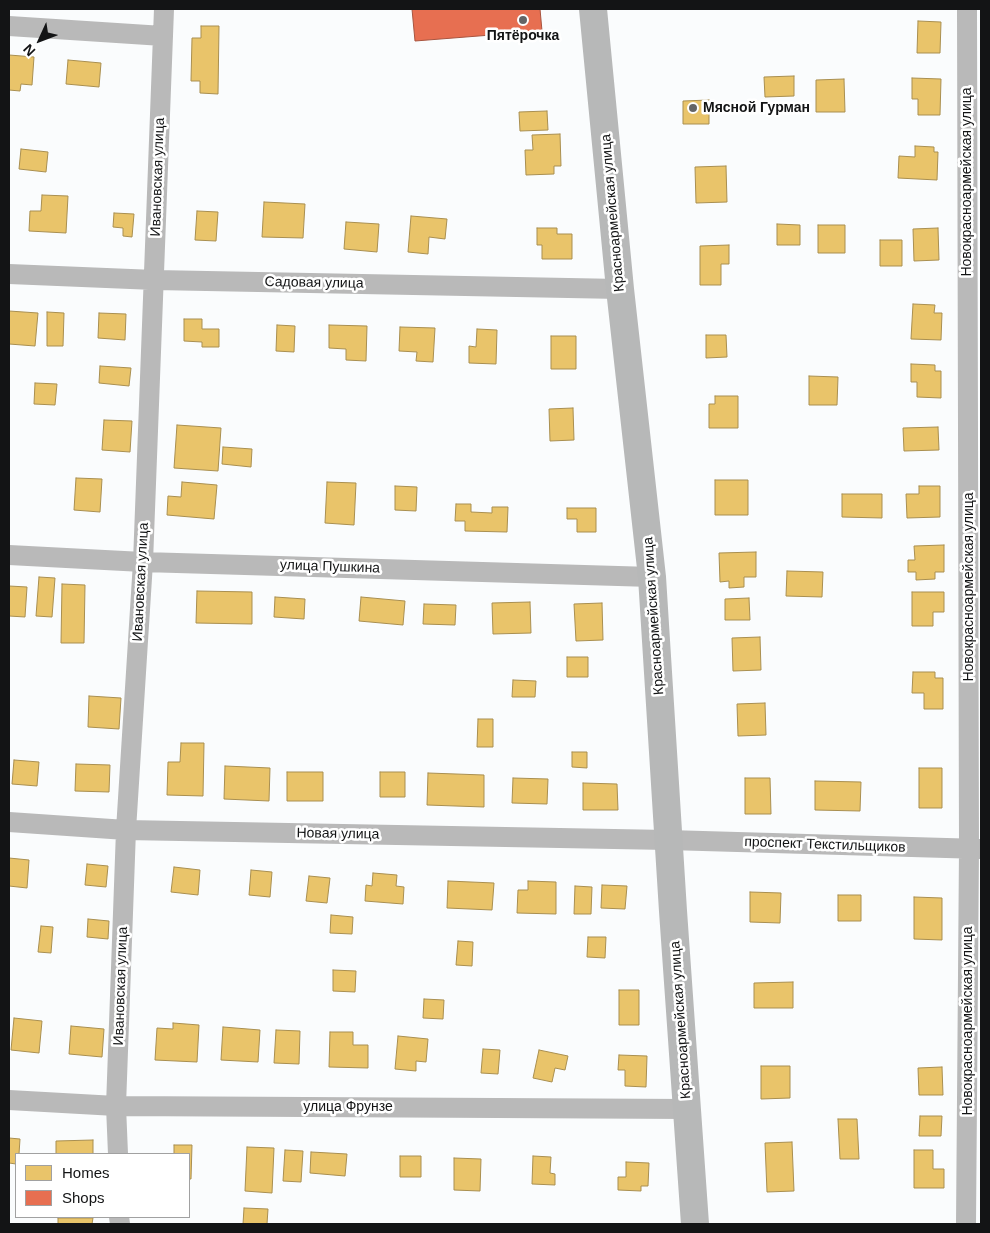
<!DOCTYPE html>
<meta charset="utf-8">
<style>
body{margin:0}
#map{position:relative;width:990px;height:1233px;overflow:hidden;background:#fafcfd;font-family:Arial,sans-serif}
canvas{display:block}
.frame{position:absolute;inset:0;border:10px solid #131415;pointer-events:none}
.legend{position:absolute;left:15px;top:1153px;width:175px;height:65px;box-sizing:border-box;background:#fff;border:1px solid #a1a1a1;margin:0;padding:6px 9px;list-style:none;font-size:15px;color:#131415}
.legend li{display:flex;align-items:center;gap:10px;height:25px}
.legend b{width:25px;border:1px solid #a1a1a1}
.north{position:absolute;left:15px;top:15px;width:50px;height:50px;-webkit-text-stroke:4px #fff;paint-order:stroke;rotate:227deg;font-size:14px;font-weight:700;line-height:20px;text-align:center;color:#131415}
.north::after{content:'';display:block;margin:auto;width:18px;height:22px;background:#131415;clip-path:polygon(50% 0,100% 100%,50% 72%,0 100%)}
</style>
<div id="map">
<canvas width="990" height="1233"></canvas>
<div class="frame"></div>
<ul class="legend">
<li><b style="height:14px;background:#e9c46a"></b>Homes</li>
<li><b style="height:14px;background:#e76f51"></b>Shops</li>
</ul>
<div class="north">N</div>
</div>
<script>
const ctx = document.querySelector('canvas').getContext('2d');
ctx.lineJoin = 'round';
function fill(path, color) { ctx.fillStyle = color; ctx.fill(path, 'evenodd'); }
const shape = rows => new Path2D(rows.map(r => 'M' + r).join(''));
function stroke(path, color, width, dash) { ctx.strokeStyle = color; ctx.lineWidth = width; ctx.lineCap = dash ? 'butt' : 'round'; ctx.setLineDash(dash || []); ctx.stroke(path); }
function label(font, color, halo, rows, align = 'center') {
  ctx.font = font + ' Arial,sans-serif'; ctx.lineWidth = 5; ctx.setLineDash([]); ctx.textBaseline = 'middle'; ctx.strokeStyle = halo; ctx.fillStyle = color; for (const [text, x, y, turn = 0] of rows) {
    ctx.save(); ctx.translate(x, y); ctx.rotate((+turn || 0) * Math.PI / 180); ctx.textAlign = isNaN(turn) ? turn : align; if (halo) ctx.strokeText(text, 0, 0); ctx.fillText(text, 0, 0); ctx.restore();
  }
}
const homes = shape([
 [918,21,941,22,940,53,917,53,918,21],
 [201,26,219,26,218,94,200,93,200,81,191,81,192,38,201,38,201,26],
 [9,55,34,57,32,85,21,84,20,91,9,90,9,55],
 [68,60,101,63,99,87,66,84,68,60],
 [794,76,794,96,765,97,764,77,794,76],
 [912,78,941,79,940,115,918,115,918,99,912,99,912,78],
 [844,79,845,112,816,112,816,80,844,79],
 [709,100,709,124,683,124,683,101,709,100],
 [547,111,548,130,520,131,519,112,547,111],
 [560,134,561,166,554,166,554,174,526,175,525,150,533,150,532,135,560,134],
 [915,146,934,147,934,152,938,152,937,180,898,178,899,156,915,157,915,146],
 [21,149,48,152,46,172,19,169,21,149],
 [726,166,727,202,696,203,695,167,726,166],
 [42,195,68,196,66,233,29,231,30,211,41,211,42,195],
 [264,202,305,204,303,238,262,237,264,202],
 [197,211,218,212,216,241,195,240,197,211],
 [114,213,134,214,132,237,123,236,123,228,113,227,114,213],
 [411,216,447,219,445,239,429,237,428,254,408,252,411,216],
 [346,222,379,224,377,252,344,249,346,222],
 [777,224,800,225,800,245,777,245,777,224],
 [818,225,845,225,845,253,818,253,818,225],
 [537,228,557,228,557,234,572,234,572,259,542,259,542,245,537,245,537,228],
 [938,228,939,260,914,261,913,229,938,228],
 [880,240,902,240,902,266,880,266,880,240],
 [729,245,729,264,721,264,721,285,700,285,700,246,729,245],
 [913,304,935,305,934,313,942,313,941,340,911,339,913,304],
 [9,311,38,313,35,346,9,344,9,311],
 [47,312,64,313,63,346,47,346,47,312],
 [99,313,126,314,125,340,98,338,99,313],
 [184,319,202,319,202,329,219,329,219,347,202,347,202,342,184,341,184,319],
 [277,325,295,326,294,352,276,351,277,325],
 [329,325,367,326,366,361,346,360,346,349,329,348,329,325],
 [400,327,435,328,433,362,416,361,417,352,399,351,400,327],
 [477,329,497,330,496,364,469,363,469,346,476,347,477,329],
 [706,335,726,335,727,357,706,358,706,335],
 [551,336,576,336,576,369,551,369,551,336],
 [911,364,935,365,935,371,941,371,941,398,917,397,917,382,911,382,911,364],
 [100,366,131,368,129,386,99,383,100,366],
 [809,376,838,377,837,405,809,405,809,376],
 [35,383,57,384,55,405,34,404,35,383],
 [715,396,738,396,738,428,709,428,709,404,715,404,715,396],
 [573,408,574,440,550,441,549,409,573,408],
 [104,420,132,421,130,452,102,450,104,420],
 [177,425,221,428,218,471,174,468,177,425],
 [938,427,939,450,904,451,903,428,938,427],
 [223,447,252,449,251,467,222,464,223,447],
 [76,478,102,479,100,512,74,510,76,478],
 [715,480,748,480,748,515,715,515,715,480],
 [182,482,217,485,214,519,167,515,168,496,181,497,182,482],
 [327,482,356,483,354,525,325,523,327,482],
 [395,486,417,487,416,511,395,510,395,486],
 [919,486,940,486,940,517,907,518,906,494,919,494,919,486],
 [842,494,882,494,882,518,842,517,842,494],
 [456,504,471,504,471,512,492,513,492,507,508,507,507,532,465,531,465,521,455,521,456,504],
 [567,508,596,508,596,532,577,532,577,519,567,519,567,508],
 [944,545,944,572,935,572,935,579,916,580,916,572,908,572,908,560,915,560,914,546,944,545],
 [756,552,756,577,744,577,744,587,729,588,729,581,720,582,719,553,756,552],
 [787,571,823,572,822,597,786,596,787,571],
 [39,577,55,578,52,617,36,616,39,577],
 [62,584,85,585,84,643,61,643,62,584],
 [9,586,27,587,25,617,9,616,9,586],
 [197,591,252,592,252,624,196,623,197,591],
 [912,592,944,592,944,612,933,612,933,626,912,626,912,592],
 [275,597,305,599,304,619,274,617,275,597],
 [361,597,405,601,403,625,359,621,361,597],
 [749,598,750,620,725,620,725,599,749,598],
 [530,602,531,633,493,634,492,603,530,602],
 [602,603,603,640,576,641,574,604,602,603],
 [424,604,456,605,455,625,423,624,424,604],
 [760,637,761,670,733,671,732,638,760,637],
 [567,657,588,657,588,677,567,677,567,657],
 [913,672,935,672,935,678,943,678,943,709,924,709,924,693,912,693,913,672],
 [513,680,536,681,535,697,512,697,513,680],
 [89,696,121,698,119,729,88,727,89,696],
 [765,703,766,735,738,736,737,704,765,703],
 [478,719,493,719,493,747,477,747,478,719],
 [181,743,204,743,203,796,167,795,168,762,180,762,181,743],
 [572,752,587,752,587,768,572,767,572,752],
 [14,760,39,762,37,786,12,784,14,760],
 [76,764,110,765,109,792,75,791,76,764],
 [225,766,270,768,269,801,224,799,225,766],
 [919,768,942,768,942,808,919,808,919,768],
 [287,772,323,772,323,801,287,801,287,772],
 [380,772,405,772,405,797,380,797,380,772],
 [428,773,484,775,484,807,427,805,428,773],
 [513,778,548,779,547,804,512,803,513,778],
 [745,778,770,778,771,814,745,814,745,778],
 [815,781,861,782,860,811,815,810,815,781],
 [583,783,617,784,618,810,583,810,583,783],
 [9,858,29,860,27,888,9,886,9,858],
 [87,864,108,866,106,887,85,885,87,864],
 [174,867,200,870,198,895,171,892,174,867],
 [251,870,272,872,270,897,249,895,251,870],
 [373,873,397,875,396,886,404,887,403,904,365,901,366,885,372,886,373,873],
 [309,876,330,878,327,903,306,901,309,876],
 [448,881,494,883,492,910,447,908,448,881],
 [528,881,556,882,556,914,517,913,518,890,528,890,528,881],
 [602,885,627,886,625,909,601,908,602,885],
 [575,886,592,887,591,914,574,914,575,886],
 [750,892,781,893,780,923,750,922,750,892],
 [838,895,861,895,861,921,838,921,838,895],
 [914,897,942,898,942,940,914,939,914,897],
 [331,915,353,917,352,934,330,933,331,915],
 [88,919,109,921,108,939,87,937,88,919],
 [41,926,53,927,51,953,38,952,41,926],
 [588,937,606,937,605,958,587,957,588,937],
 [458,941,473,942,472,966,456,965,458,941],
 [333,970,356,971,355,992,333,991,333,970],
 [793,982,793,1008,754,1008,754,983,793,982],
 [619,990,639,990,639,1025,619,1025,619,990],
 [424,999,444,1000,443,1019,423,1018,424,999],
 [14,1018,42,1021,39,1053,11,1050,14,1018],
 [173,1023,199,1025,197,1062,155,1060,157,1028,173,1029,173,1023],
 [71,1026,104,1029,102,1057,69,1054,71,1026],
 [223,1027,260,1030,258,1062,221,1060,223,1027],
 [276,1030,300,1031,299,1064,274,1063,276,1030],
 [330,1032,353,1032,353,1045,368,1045,368,1068,329,1067,330,1032],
 [398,1036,428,1039,426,1062,416,1061,416,1071,395,1069,398,1036],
 [483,1049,500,1050,498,1074,481,1073,483,1049],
 [539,1050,568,1056,565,1070,555,1068,552,1082,533,1078,539,1050],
 [619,1055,647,1056,646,1087,625,1086,625,1070,618,1070,619,1055],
 [761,1066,790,1066,790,1098,761,1099,761,1066],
 [942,1067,943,1095,919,1095,918,1068,942,1067],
 [920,1116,942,1116,941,1136,919,1136,920,1116],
 [838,1119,857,1119,859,1159,840,1159,838,1119],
 [9,1138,20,1139,19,1154,16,1154,16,1164,9,1163,9,1138],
 [93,1140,93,1154,56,1154,56,1141,93,1140],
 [792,1142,794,1191,767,1192,765,1143,792,1142],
 [174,1145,192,1145,191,1179,189,1179,189,1154,174,1154,174,1145],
 [247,1147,274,1148,272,1193,245,1191,247,1147],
 [285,1150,303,1151,301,1182,283,1181,285,1150],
 [914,1150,933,1150,933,1169,944,1169,944,1188,914,1188,914,1150],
 [311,1152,347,1154,345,1176,310,1173,311,1152],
 [400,1156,421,1156,421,1177,400,1177,400,1156],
 [533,1156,551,1157,550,1173,555,1174,555,1185,532,1184,533,1156],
 [454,1158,481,1159,480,1191,454,1190,454,1158],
 [626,1162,649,1163,648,1186,641,1186,641,1191,618,1190,618,1177,626,1177,626,1162],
 [244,1208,268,1209,267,1224,243,1224,244,1208],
 [58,1218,93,1218,92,1224,58,1224,58,1218]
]);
fill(homes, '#e9c46a');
stroke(homes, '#a98f50', 1);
const shops = shape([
 [412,9,540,9,542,31,415,41,412,9]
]);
fill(shops, '#e76f51');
stroke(shops, '#a7543f', 1);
stroke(shape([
 [9,26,163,36],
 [9,274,155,280,620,289],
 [9,555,143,562,652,577],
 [9,822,126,830,668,840,981,849],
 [9,1100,116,1106,687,1109],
 [118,1154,116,1106,126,830,143,562,164,9],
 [119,1217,120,1224],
 [966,1224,969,849,967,9]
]), '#b9b9b9', 20);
stroke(shape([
 [593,9,620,289,652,577,673,911,695,1224]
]), '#b7b8b8', 28);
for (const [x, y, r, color] of [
 [523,20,5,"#646566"],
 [693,108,5,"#646566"]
]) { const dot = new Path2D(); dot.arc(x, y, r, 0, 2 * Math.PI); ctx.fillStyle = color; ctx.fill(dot); stroke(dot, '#fff', 2); }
label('bold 14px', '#131415', '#fff', [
 ["Пятёрочка",523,36],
 ["Мясной Гурман",703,108,"left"]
]);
label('14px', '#131415', '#fff', [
 ["Ивановская улица",158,177,-88],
 ["Новокрасноармейская улица",967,182,-90],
 ["Красноармейская улица",613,213,-95],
 ["Садовая улица",314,283,1],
 ["улица Пушкина",330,567,2],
 ["Ивановская улица",141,582,-87],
 ["Новокрасноармейская улица",969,587,-90],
 ["Красноармейская улица",654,616,-94],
 ["Новая улица",338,834,1],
 ["проспект Текстильщиков",825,845,2],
 ["Ивановская улица",121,986,-88],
 ["Красноармейская улица",681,1020,-94],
 ["Новокрасноармейская улица",968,1021,-90],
 ["улица Фрунзе",348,1107]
]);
</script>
